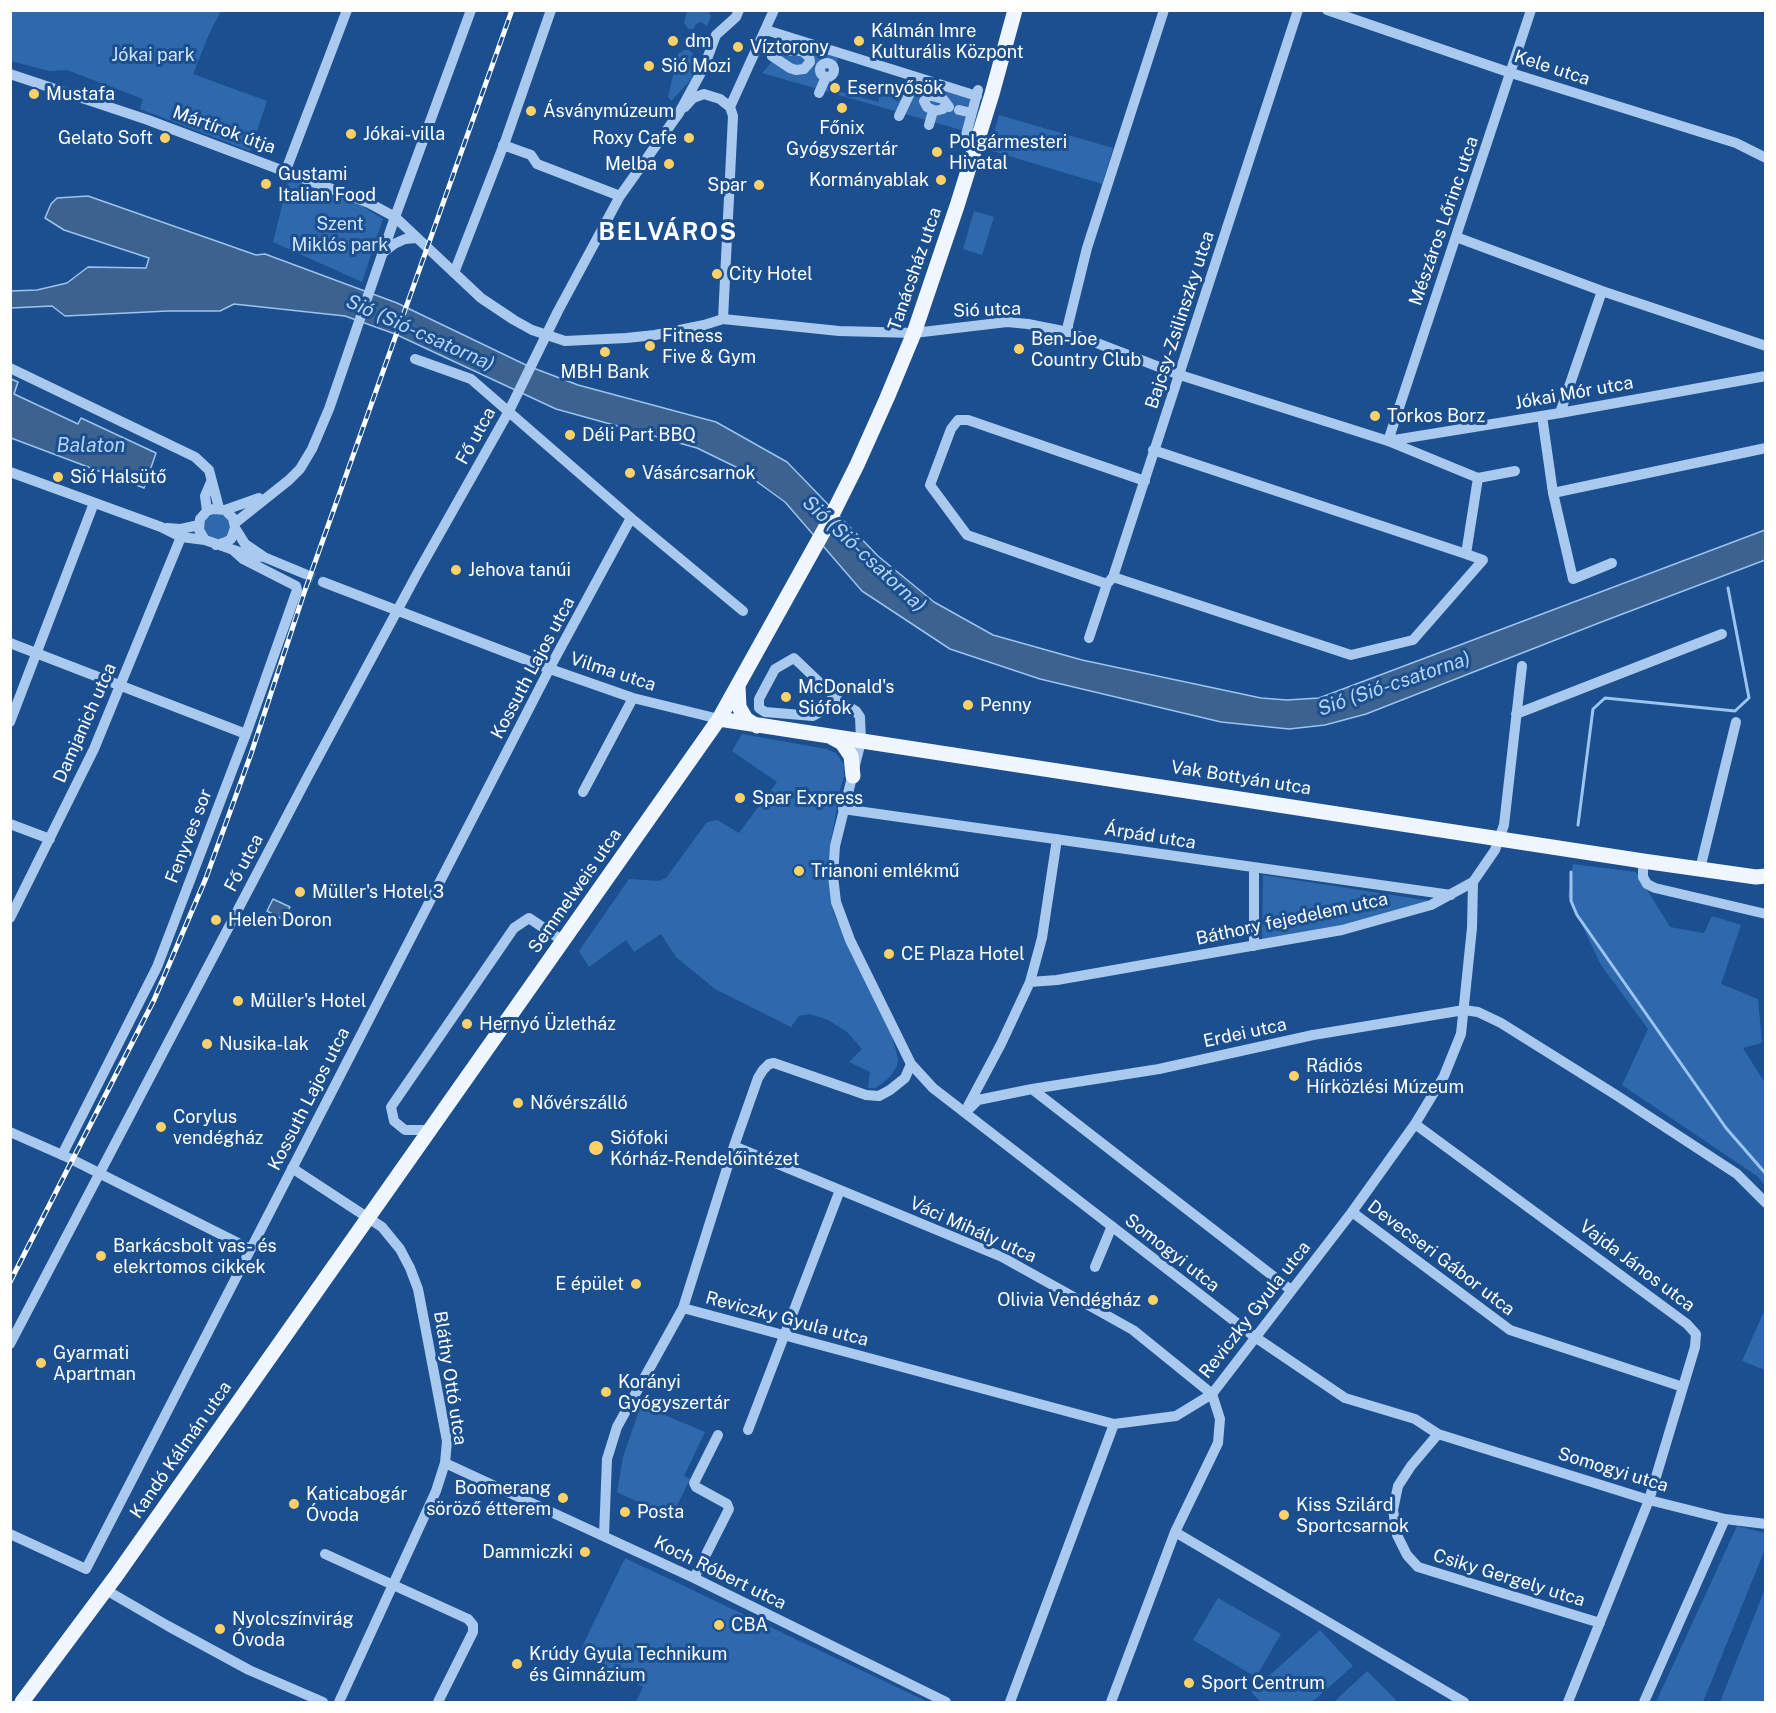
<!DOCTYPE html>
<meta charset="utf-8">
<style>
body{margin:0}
#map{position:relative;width:1776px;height:1713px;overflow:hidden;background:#1b4f8f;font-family:"Public Sans",sans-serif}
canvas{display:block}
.frame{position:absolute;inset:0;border:12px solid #fff;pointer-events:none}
</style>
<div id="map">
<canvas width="1776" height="1713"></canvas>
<div class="frame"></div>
</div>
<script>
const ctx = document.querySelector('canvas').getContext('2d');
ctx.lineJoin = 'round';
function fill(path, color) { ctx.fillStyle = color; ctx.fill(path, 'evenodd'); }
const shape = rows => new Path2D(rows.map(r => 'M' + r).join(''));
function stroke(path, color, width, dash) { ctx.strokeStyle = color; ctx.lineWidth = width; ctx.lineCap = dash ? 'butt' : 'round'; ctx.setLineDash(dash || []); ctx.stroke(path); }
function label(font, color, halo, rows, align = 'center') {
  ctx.font = font + ' "Public Sans",sans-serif'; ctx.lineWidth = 6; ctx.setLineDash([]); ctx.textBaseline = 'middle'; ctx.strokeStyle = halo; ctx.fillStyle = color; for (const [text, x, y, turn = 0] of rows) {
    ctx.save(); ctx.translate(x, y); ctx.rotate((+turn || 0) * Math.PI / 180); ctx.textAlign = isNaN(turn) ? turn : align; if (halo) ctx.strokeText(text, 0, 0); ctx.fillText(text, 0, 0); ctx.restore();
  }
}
fill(shape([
 [10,11,221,11,209,34,193,74,267,101,250,151,140,109,143,99,67,70,49,71,11,61],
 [687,11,708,11,711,16,707,26,701,22,696,24,693,29,689,29,684,23],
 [779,38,840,51,830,89,878,102,881,93,884,92,898,102,906,77,979,93,968,132,762,73,777,56],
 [684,50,689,50,695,56,694,72,690,81,671,101,668,97,678,54],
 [999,115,1113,148,1102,184,989,150],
 [289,177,362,206,383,219,362,282,273,242],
 [974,211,994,217,982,255,963,249],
 '204 527a13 13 0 1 1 26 0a13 13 0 1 1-26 0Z',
 [742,734,826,749,836,753,844,765,844,777,840,790,830,846,833,912,849,947,892,1036,898,1059,897,1066,890,1077,876,1088,868,1088,870,1072,849,1062,862,1049,847,1032,828,1020,810,1014,799,1016,791,1027,715,989,676,957,661,934,634,952,626,940,589,967,579,951,629,879,658,881,666,878,707,822,717,820,739,833,777,782,732,751],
 [1573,864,1636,872,1670,927,1704,933,1712,916,1741,925,1721,984,1758,999,1762,1043,1743,1048,1765,1083,1765,1186,1757,1176,1622,1085,1648,1029,1601,965,1568,896],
 [1263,875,1431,901,1341,925,1262,939],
 [1765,1309,1765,1370,1742,1361],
 [641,1405,705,1432,684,1476,690,1479,671,1518,617,1492,623,1457],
 [1737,1526,1765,1533,1765,1549,1703,1702,1656,1702],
 [625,1558,928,1702,636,1702,643,1687,584,1657,581,1649],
 [1765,1589,1765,1702,1720,1702],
 [1218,1598,1281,1634,1256,1677,1193,1640],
 [1320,1630,1353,1666,1312,1702,1261,1702,1251,1692],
 [1367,1671,1398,1702,1334,1702]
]), '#2e69ad');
const water = shape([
 [88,196,256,255,265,254,397,303,528,366,578,385,716,422,787,462,878,556,934,602,993,635,1082,660,1261,698,1287,700,1319,698,1765,530,1765,560,1604,621,1366,714,1325,725,1289,729,1221,722,1040,679,950,649,862,591,785,502,738,468,697,448,556,409,395,334,345,316,234,304,220,311,168,311,65,316,52,306,11,308,10,291,37,290,67,283,88,267,146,268,149,258,64,230,45,218,51,204,57,198,88,196],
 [11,379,18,382,14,394,78,424,81,418,156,453,144,488,11,438,11,379],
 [273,899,290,907,284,920,267,911,273,899]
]);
fill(water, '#3c6290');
stroke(water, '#9cc4f0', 1.5);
stroke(shape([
 [1578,825,1593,709,1605,698,1735,711,1749,698,1728,588],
 [1571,872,1571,901,1577,915,1726,1128,1766,1174]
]), '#9cc4f0', 3);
stroke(shape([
 [305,574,323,582]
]), '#3d69a0', 10, [10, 5]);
stroke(shape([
 [1327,10,1511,73,1736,143,1766,158],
 [766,30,977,96],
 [776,46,789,51,802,51,809,57,810,62,804,69,796,70,790,68,772,56,776,46],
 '820 70a7 7 0 1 1 14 0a7 7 0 1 1-14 0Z',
 [10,74,148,120,369,203,395,217,481,298,514,320,532,330,565,341,626,338,655,335,704,325,723,319,839,331,914,333,1007,322,1028,324,1068,332,1180,375,1388,441,1478,478],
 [819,93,826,77],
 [946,104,943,109,935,111,927,107,924,101,928,96,932,96,943,99,949,107],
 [685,107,693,98,704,94,720,99,730,107,733,116,723,319],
 [730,107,774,10],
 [959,110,972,113],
 [899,116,909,95,913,76],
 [929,125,933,111],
 [966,135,978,90],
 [503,145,531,155,537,164,620,196],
 [286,170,347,10],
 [1456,237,1602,291,1766,346],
 [385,251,394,244,405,239,417,238],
 [454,273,506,139,551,10],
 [1068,332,1068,325,1087,248,1164,10],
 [415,359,471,379,631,518,743,611],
 [10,368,195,457,209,470,219,508],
 [1560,413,1602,291],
 [1542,416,1553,493,1573,579,1612,563],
 [1388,441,1531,10],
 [1388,441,1560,413,1766,376],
 [1153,450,1466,554],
 [10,472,161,527,181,537,205,540,251,556,264,557],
 [1478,478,1515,471],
 [1553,493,1766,448],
 [225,510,259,498],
 [207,511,205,496,211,482],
 [235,523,289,480,300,469,312,449,329,409,395,217,471,10],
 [167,528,181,529,199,525],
 [235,528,245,544,264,557,305,574],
 [205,540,199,530,200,519,207,511,213,509,225,510,233,518,235,528,231,539,226,542,216,545],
 [1113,577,1351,655,1413,640,1483,560,1466,554,1478,478],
 [323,582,550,669,633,698,719,719],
 [1107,584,967,535,930,485,951,429,958,420,968,420,1145,481],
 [1089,638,1107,584,1113,577,1298,10],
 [10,643,246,734],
 [839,701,813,716,765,712,759,708,759,699,775,669,794,658,839,701,856,711,860,717,861,741,835,846,833,876,836,902,850,940,911,1064,933,1088,1255,1337,1345,1398,1415,1419,1438,1434,1649,1500,1725,1519,1766,1524],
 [1516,714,1722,634],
 [10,722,94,503],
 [583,792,633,698],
 [843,809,1451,895],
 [10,824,50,839],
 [1643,861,1643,877,1647,884,1655,888,1766,914],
 [1254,869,1254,946],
 [1700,869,1736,722],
 [10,918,94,749,181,537],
 [1030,982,1057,980,1342,930,1431,905,1473,882,1495,850,1504,825,1522,666],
 [1032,1089,1291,1290],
 [968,1106,1001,1044,1030,982,1042,938,1057,839],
 [965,1113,978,1100,1032,1089,1159,1069,1313,1035,1464,1010,1478,1012,1501,1023,1616,1095,1737,1174,1766,1203],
 [1415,1124,1687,1324,1696,1334,1695,1347,1649,1500,1568,1702],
 [430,1130,405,1130,394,1121,391,1107,514,928,529,918,563,941],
 [10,1132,69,1158,250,1249],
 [734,1146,1002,1257,1133,1330,1212,1394,1220,1419,1218,1443,1175,1532,1111,1702],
 [62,1155,157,967,246,734,297,590,296,586,243,559,233,550],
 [292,1168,382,1227,400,1249,410,1268,418,1289,447,1441,445,1463,436,1491,339,1702],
 [1352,1212,1510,1330,1683,1387],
 [1095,1267,1112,1226],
 [683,1308,1114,1424,1176,1416,1212,1394,1352,1212,1415,1124,1444,1076,1461,1034,1472,928,1473,882],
 [10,1344,307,778,418,572,509,411,558,311,620,196,679,113,704,67,716,35,736,17,739,10],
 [748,1430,840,1190],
 [1438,1434,1411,1466,1398,1486,1393,1510,1397,1535,1407,1555,1418,1567,1600,1623],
 [445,1463,694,1578,946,1702],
 [1175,1532,1464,1702],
 [10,1534,86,1569,554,660,631,518],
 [604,1536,607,1459,617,1427,683,1308,734,1146,758,1078,763,1070,769,1064,774,1063,866,1095,879,1096,890,1090,905,1078,911,1064],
 [325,1554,468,1619,473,1625,473,1632,438,1702],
 [694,1578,729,1509,727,1504,696,1487,694,1483,718,1435],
 [106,1590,168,1626,249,1670,323,1702],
 [1010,1702,1114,1424],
 [1644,1702,1725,1519]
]), '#a9c9ee', 10);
stroke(shape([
 [738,686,739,707,746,719,757,726],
 [719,719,1643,861,1756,877,1766,876],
 [831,737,842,743,851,756,853,776],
 [22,1702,116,1576,719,719,827,525,857,465,887,398,914,333,957,206,992,94,1015,10]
]), '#f0f6ff', 15);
const rail = shape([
 [10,1282,154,1000,206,878,251,754,304,593,512,10]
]);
stroke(rail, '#fff', 5);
stroke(rail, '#1b4f8f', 3, [9]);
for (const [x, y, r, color] of [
 [673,41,6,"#ffd166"],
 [859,41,6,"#ffd166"],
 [738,47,6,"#ffd166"],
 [649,66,6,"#ffd166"],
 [835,88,6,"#ffd166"],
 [34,94,6,"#ffd166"],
 [842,108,6,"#ffd166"],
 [531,111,6,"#ffd166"],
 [351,134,6,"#ffd166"],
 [165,138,6,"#ffd166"],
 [689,138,6,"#ffd166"],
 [937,152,6,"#ffd166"],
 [669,164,6,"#ffd166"],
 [941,180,6,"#ffd166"],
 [266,184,6,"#ffd166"],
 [759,185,6,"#ffd166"],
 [717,274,6,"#ffd166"],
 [650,346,6,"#ffd166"],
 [1019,349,6,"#ffd166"],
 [605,352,6,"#ffd166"],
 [1375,416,6,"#ffd166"],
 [570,435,6,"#ffd166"],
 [630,473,6,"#ffd166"],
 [58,477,6,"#ffd166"],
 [456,570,6,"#ffd166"],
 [786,697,6,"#ffd166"],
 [968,705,6,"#ffd166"],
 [740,798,6,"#ffd166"],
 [799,871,6,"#ffd166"],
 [300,892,6,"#ffd166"],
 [216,920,6,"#ffd166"],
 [889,954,6,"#ffd166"],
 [238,1001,6,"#ffd166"],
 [467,1024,6,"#ffd166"],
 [207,1044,6,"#ffd166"],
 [1294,1076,6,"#ffd166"],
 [518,1103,6,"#ffd166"],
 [161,1127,6,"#ffd166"],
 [596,1148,8,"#ffd166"],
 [101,1256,6,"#ffd166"],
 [636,1284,6,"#ffd166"],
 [1153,1300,6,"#ffd166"],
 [41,1363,6,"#ffd166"],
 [606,1392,6,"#ffd166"],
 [563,1498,6,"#ffd166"],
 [294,1504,6,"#ffd166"],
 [625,1512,6,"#ffd166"],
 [1284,1515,6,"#ffd166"],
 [585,1552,6,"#ffd166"],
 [719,1625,6,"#ffd166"],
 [220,1629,6,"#ffd166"],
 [517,1664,6,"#ffd166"],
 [1189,1683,6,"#ffd166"]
]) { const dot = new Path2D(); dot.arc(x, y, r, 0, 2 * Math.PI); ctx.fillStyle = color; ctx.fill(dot); stroke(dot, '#1b4f8f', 2); }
label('18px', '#fff', '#1b4f8f', [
 ["Kálmán Imre",871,31],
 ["Kulturális Központ",871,52],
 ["dm",685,41],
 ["Víztorony",750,47],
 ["Sió Mozi",661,66],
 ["Esernyősök",847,88],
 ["Mustafa",46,94],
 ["Ásványmúzeum",543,111],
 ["Főnix",842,128,"center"],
 ["Gyógyszertár",842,149,"center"],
 ["Jókai-villa",363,134],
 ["Gelato Soft",153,138,"right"],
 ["Roxy Cafe",677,138,"right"],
 ["Polgármesteri",949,142],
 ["Hivatal",949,163],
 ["Melba",657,164,"right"],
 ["Gustami",278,174],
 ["Italian Food",278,195],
 ["Kormányablak",929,180,"right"],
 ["Spar",747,185,"right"],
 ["City Hotel",729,274],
 ["Fitness",662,336],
 ["Five & Gym",662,357],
 ["Ben-Joe",1031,339],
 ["Country Club",1031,360],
 ["MBH Bank",605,372,"center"],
 ["Torkos Borz",1387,416],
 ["Déli Part BBQ",582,435],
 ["Vásárcsarnok",642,473],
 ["Sió Halsütő",70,477],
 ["Jehova tanúi",468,570],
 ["McDonald's",798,687],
 ["Siófok",798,708],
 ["Penny",980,705],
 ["Spar Express",752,798],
 ["Trianoni emlékmű",811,871],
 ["Müller's Hotel 3",312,892],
 ["Helen Doron",228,920],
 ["CE Plaza Hotel",901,954],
 ["Müller's Hotel",250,1001],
 ["Hernyó Üzletház",479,1024],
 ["Nusika-lak",219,1044],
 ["Rádiós",1306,1066],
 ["Hírközlési Múzeum",1306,1087],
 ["Nővérszálló",530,1103],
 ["Corylus",173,1117],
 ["vendégház",173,1138],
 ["Siófoki",610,1138],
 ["Kórház-Rendelőintézet",610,1159],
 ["Barkácsbolt vas- és",113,1246],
 ["elekrtomos cikkek",113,1267],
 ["E épület",624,1284,"right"],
 ["Olivia Vendégház",1141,1300,"right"],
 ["Gyarmati",53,1353],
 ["Apartman",53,1374],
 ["Korányi",618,1382],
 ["Gyógyszertár",618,1403],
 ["Boomerang",551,1488,"right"],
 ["söröző étterem",551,1509,"right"],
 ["Katicabogár",306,1494],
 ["Óvoda",306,1515],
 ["Kiss Szilárd",1296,1505],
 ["Sportcsarnok",1296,1526],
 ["Posta",637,1512],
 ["Dammiczki",573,1552,"right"],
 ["Nyolcszínvirág",232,1619],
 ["Óvoda",232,1640],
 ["CBA",731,1625],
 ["Krúdy Gyula Technikum",529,1654],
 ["és Gimnázium",529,1675],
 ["Sport Centrum",1201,1683]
], 'left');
label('18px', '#cfe3fa', '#1b4f8f', [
 ["Jókai park",153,55],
 ["Szent",340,224],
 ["Miklós park",340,245]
]);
label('18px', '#fff', '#1b4f8f', [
 ["Kele utca",1552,68,18],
 ["Mártírok útja",224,130,20],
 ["Mészáros Lőrinc utca",1444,221,-71],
 ["Tanácsház utca",915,269,-71],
 ["Sió utca",987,310,-2],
 ["Bajcsy-Zsilinszky utca",1180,320,-72],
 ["Jókai Mór utca",1574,393,-10],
 ["Fő utca",476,436,-61],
 ["Kossuth Lajos utca",533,668,-62],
 ["Vilma utca",613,672,18],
 ["Damjanich utca",85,723,-66],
 ["Vak Bottyán utca",1241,778,9],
 ["Fenyves sor",189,836,-69],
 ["Árpád utca",1150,836,9],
 ["Fő utca",244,863,-62],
 ["Semmelweis utca",575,891,-55],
 ["Báthory fejedelem utca",1292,919,-12],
 ["Erdei utca",1245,1033,-12],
 ["Kossuth Lajos utca",309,1099,-63],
 ["Váci Mihály utca",973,1230,24],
 ["Somogyi utca",1172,1253,38],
 ["Devecseri Gábor utca",1441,1258,37],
 ["Vajda János utca",1637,1266,37],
 ["Reviczky Gyula utca",1255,1310,-52],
 ["Reviczky Gyula utca",787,1319,15],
 ["Bláthy Ottó utca",450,1378,81],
 ["Kandó Kálmán utca",181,1450,-55],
 ["Somogyi utca",1613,1470,17],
 ["Koch Róbert utca",720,1573,26],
 ["Csiky Gergely utca",1509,1578,17]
]);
label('italic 20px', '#b5d3f5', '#1b4f8f', [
 ["Sió (Sió-csatorna)",420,333,24],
 ["Balaton",91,446],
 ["Sió (Sió-csatorna)",864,554,43],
 ["Sió (Sió-csatorna)",1394,684,-19]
]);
ctx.letterSpacing = '1.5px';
label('bold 24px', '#fff', '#1b4f8f', [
 ["BELVÁROS",668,233]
]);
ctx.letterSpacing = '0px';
</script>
